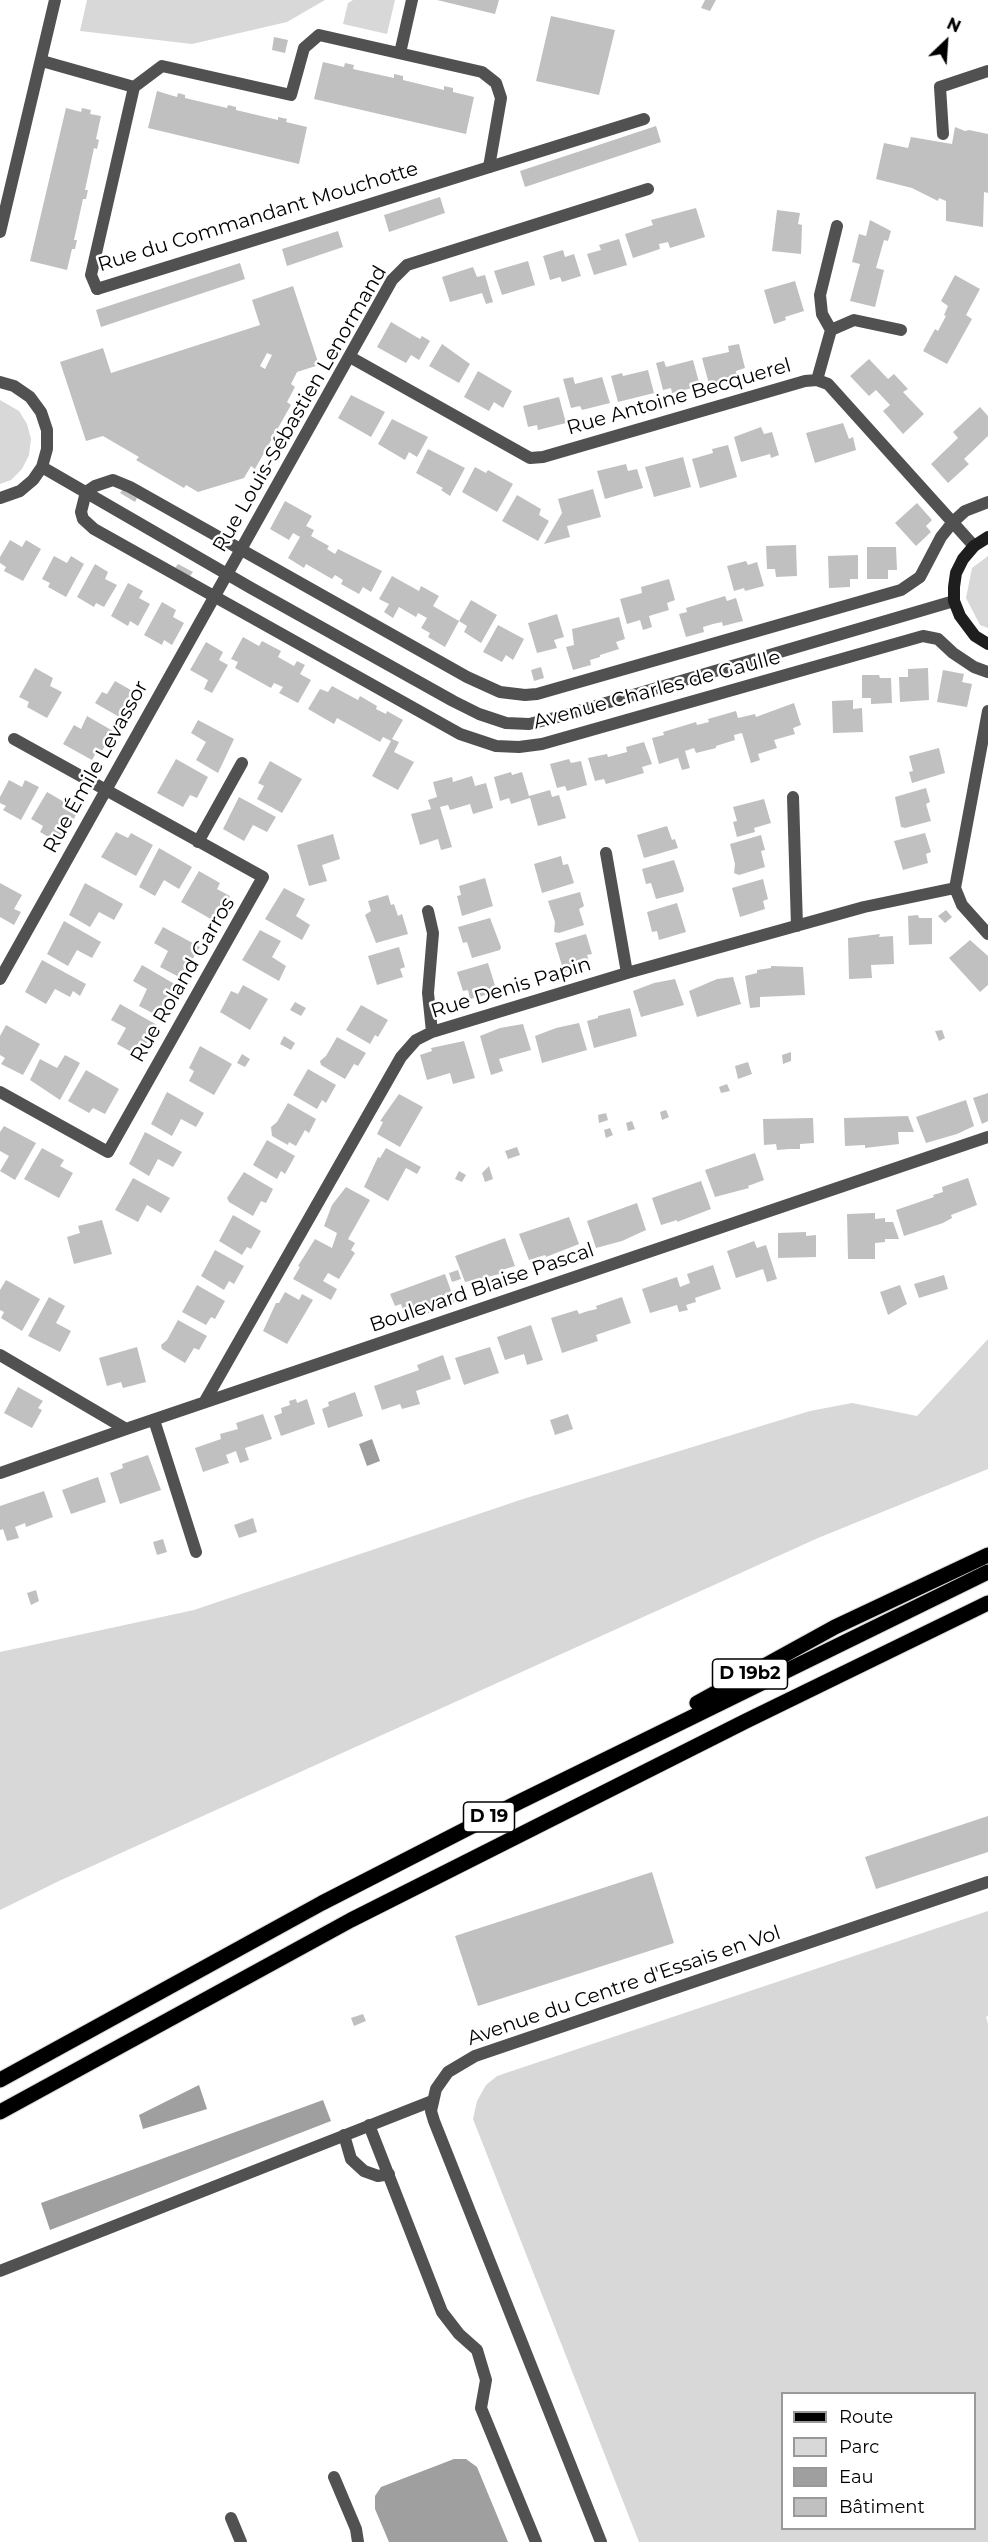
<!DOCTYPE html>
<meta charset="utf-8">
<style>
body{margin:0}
#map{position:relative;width:988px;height:2542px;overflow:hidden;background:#fff;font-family:Montserrat,sans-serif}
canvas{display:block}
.legend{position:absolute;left:781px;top:2392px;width:195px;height:138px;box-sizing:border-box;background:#fff;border:2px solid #999;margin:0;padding:8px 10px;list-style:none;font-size:18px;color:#000}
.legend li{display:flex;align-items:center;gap:12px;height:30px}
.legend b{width:30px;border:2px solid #999}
.north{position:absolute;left:916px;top:12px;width:60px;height:60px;-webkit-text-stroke:4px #fff;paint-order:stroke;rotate:25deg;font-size:16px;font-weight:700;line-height:24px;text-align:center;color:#000}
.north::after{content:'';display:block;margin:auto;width:21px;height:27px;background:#000;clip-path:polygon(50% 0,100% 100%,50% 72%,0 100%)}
</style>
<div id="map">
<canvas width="988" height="2542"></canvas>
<ul class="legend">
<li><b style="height:8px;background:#000"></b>Route</li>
<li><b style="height:16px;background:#d8d8d8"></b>Parc</li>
<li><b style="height:16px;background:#9f9f9f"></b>Eau</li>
<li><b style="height:16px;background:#c0c0c0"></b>Bâtiment</li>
</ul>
<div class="north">N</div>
</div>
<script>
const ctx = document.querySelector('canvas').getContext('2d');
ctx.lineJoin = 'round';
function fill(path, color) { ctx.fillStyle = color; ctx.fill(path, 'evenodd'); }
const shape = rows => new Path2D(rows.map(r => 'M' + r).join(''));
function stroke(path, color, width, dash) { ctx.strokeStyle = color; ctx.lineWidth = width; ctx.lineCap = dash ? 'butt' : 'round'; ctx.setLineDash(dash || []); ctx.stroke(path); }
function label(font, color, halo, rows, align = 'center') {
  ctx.font = font + ' Montserrat,sans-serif'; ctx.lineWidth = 5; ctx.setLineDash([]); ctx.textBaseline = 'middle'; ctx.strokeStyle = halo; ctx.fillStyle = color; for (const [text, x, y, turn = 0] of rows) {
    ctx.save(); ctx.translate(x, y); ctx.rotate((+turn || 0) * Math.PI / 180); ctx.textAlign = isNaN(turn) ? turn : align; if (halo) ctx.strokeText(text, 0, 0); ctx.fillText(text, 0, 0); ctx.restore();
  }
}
fill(shape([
 [87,0,325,0,287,22,192,44,80,31],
 [353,0,395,0,387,34,343,24,348,3],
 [0,400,19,411,27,424,31,439,29,455,22,469,11,480,0,484],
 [988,556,988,628,980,625,966,598,972,568],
 [988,1339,988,1469,818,1538,59,1881,0,1910,0,1652,194,1610,523,1499,810,1411,852,1403,917,1416],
 [988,1911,988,2016,986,2017,988,2024,988,2542,639,2542,473,2119,477,2101,486,2085,497,2076],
 [782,2394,974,2394,974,2528,782,2528]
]), '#d8d8d8');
fill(shape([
 [372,1439,380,1461,367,1466,359,1444],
 [199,2085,207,2109,143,2129,139,2115],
 [323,2100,331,2121,50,2230,41,2203],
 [454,2459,466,2459,477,2467,508,2542,389,2542,375,2509,375,2496,381,2487]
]), '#9f9f9f');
fill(shape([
 [437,0,499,0,495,14],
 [705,0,716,0,710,11,701,8],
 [551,16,615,30,599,95,536,81],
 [274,37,288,40,285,53,272,50],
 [323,62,344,67,345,63,354,65,353,69,394,78,394,74,403,76,403,80,444,90,444,86,453,88,453,92,474,97,466,134,314,99],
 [157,91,177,97,178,93,185,95,185,98,227,108,228,105,236,107,236,110,278,120,278,117,287,119,286,122,307,127,299,164,148,128],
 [66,108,81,112,82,108,91,110,90,114,101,116,96,139,99,140,97,149,94,148,85,190,88,190,86,199,83,199,74,240,77,240,75,249,72,249,67,270,30,261],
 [656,126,661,142,525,187,520,171],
 [955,127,965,131,969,130,988,134,988,193,984,192,983,227,946,221,946,201,939,198,938,201,912,188,876,179,884,143,908,148,911,137,952,144],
 [440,197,445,213,389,232,384,215],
 [696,208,705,237,670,248,668,242,659,244,660,249,633,258,625,234,653,225,651,220],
 [777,210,800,213,798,224,802,225,801,254,772,251],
 [870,220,891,231,888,241,884,240,876,268,884,270,875,307,850,301,860,264,852,262,859,234,866,236],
 [338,231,343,247,287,266,282,249],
 [619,239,627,265,594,275,587,254,601,250,599,245],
 [563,250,565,257,574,254,581,276,562,282,560,277,550,280,543,256],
 [528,261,535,285,502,295,494,271],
 [240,263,245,279,101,327,96,310],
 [473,267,477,277,485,275,493,302,486,304,482,293,450,302,442,277],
 [955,275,980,289,966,315,972,319,947,364,923,351,935,329,938,331,946,316,944,315,948,306,941,301],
 [795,281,804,311,785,317,786,320,774,324,764,290],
 [293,286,319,365,297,372,291,384,295,387,287,402,291,405,255,469,251,466,244,478,198,492,186,485,184,488,136,460,139,457,103,436,86,441,60,362,103,348,111,373,260,325,252,300],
 [267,353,272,355,265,369,260,366],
 [391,322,420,339,422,336,430,341,419,360,411,355,406,363,377,347],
 [442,344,470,364,459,383,429,366],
 [739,344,745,368,736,371,737,377,709,384,702,358,729,352,728,346],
 [869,359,888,379,894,374,908,389,903,392,924,414,903,434,883,411,890,405,876,390,869,396,850,376],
 [693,360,700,386,672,393,671,388,663,390,656,363,664,361,666,367],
 [648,370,654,393,618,402,611,376,622,373,623,376],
 [478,371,512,391,503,408,494,402,489,411,464,397],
 [573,377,575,384,602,377,610,403,582,410,580,406,571,408,563,379],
 [351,395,385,412,371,437,338,418],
 [559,397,566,423,538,430,537,425,528,427,523,406],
 [980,407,988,416,988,436,964,459,969,464,948,483,931,464,958,438,953,432],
 [392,419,428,437,417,457,409,452,405,460,378,444],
 [843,423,849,439,853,437,856,450,815,463,806,433],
 [761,427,764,434,772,432,779,455,771,458,770,454,741,462,734,437],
 [728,445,737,477,700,488,692,459,713,453,712,449],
 [428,449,465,468,450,496,441,490,443,488,416,473],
 [683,457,691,487,654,497,645,467],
 [626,464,628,471,637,469,643,488,605,499,597,471],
 [475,467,486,473,488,470,513,484,497,512,462,492],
 [123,489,137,498,135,502,120,493],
 [593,489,601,517,567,526,570,537,544,544,562,513,558,499],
 [517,495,541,509,539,515,549,521,538,541,502,521],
 [285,501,312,516,306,526,314,530,311,536,329,546,327,549,335,554,338,549,382,571,371,592,363,587,359,594,341,584,343,580,335,575,332,579,306,564,304,568,288,558,300,537,293,533,289,540,270,529],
 [917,503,932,520,926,526,931,532,916,546,895,523],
 [10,540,22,547,26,540,41,549,23,581,4,571,6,567,0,563,0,557],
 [796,545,797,576,776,577,775,569,767,569,766,546],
 [867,547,896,547,897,570,888,570,888,579,867,579],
 [858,555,858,579,850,579,850,587,829,588,828,556],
 [54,556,67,563,71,556,84,564,66,597,48,587,50,583,42,579],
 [746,561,748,565,757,562,764,586,745,591,744,588,734,591,727,566],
 [95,564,108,572,105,579,117,585,104,607,96,603,94,607,77,597],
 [178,564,193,572,190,576,175,568],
 [392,576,419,591,421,586,439,596,433,606,459,621,445,647,428,637,430,633,421,628,427,618,418,613,416,617,399,607,393,618,384,612,389,604,379,599],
 [669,579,675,600,667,603,669,610,649,616,652,627,643,630,640,620,627,624,620,599,642,593,641,587],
 [128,583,143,591,139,598,150,604,138,626,130,621,128,626,111,616],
 [725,596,727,601,736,598,743,621,723,626,722,622,713,624,703,627,704,632,686,637,679,614,687,612,686,608],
 [471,600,497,615,481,643,464,632,467,626,459,621],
 [162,602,176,610,173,617,184,623,172,645,164,640,162,645,144,635],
 [557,614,564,637,554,640,557,648,537,653,528,623],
 [619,617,625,639,616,642,619,649,600,655,600,657,590,660,591,665,573,670,566,647,574,645,572,629],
 [498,625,524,639,513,660,506,655,502,662,483,652],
 [243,637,259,646,262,641,281,651,278,657,294,666,297,661,305,665,300,674,311,680,298,703,279,693,283,687,274,683,271,688,235,668,238,662,231,659],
 [206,642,223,652,219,660,228,665,212,693,204,689,208,680,190,670],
 [541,667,544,678,534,681,531,670],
 [35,668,53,678,50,686,62,692,47,718,27,707,29,702,19,697],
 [928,668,929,700,900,702,899,677,908,677,908,669],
 [943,670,964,674,962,682,972,684,967,707,937,702],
 [862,675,879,675,880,678,891,678,892,703,871,704,871,698,862,698],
 [115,681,136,693,130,704,136,708,128,722,95,703,102,692,107,694],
 [332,686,358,700,360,696,377,706,376,709,386,714,387,711,403,720,392,739,399,742,394,752,414,762,398,790,372,776,391,741,383,737,380,742,337,718,334,724,308,709,320,689,328,692],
 [853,700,853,709,862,708,863,732,833,733,832,701],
 [794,703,801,725,793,728,795,734,774,740,777,748,758,754,760,760,751,763,742,733,734,735,735,740,716,746,716,748,696,753,694,748,685,751,690,768,682,770,678,758,659,764,652,738,664,735,663,732,696,722,697,725,709,722,708,719,736,711,738,718,755,714,756,717],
 [87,716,113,731,102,751,98,749,92,760,63,744,74,725,81,729],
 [198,720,234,739,218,773,196,760,206,742,191,733],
 [644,742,652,764,642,767,644,773,606,784,604,779,595,781,588,758,607,754,608,757,627,752,626,747],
 [939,748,945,773,912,783,909,772,913,771,909,756],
 [176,759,208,777,197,798,190,795,183,807,157,793],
 [569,759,571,763,581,761,587,785,567,791,565,786,557,788,550,764],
 [270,761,302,779,282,813,257,799,264,786,258,783],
 [511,772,512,775,522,772,529,796,550,790,552,797,559,795,566,818,538,826,530,798,511,804,509,798,500,801,494,777],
 [472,776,475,786,486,783,493,808,473,814,470,804,450,810,448,805,440,807,452,847,441,850,438,839,420,845,411,814,431,809,428,800,437,797,433,782,452,777,453,782],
 [9,780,22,787,25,780,39,787,21,820,3,810,6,806,0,803,0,797],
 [926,788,930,802,926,804,931,821,905,828,901,827,895,797],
 [47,792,66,803,64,808,76,815,60,844,40,832,43,826,31,819],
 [239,797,276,817,267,832,253,825,244,841,223,829],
 [764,799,771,823,754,828,755,832,737,837,733,822,737,821,733,807],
 [667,826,672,840,675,839,678,848,644,858,637,835],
 [116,832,128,838,131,833,153,845,136,876,101,857],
 [925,833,931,852,926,854,928,863,903,870,894,841],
 [333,834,340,859,322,865,327,881,309,886,297,845],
 [761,835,765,850,761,851,765,867,739,875,734,873,735,864,730,844],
 [159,848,192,867,179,889,164,880,155,896,139,887],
 [561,856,563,865,568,864,574,883,542,893,534,864],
 [674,860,684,889,683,892,656,899,651,883,646,884,642,869],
 [199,871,220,883,217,889,230,896,216,922,181,902],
 [485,878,493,906,462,916,457,896,461,895,459,886],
 [763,879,768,899,763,901,765,909,740,917,732,888],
 [0,883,22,895,14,909,21,912,14,925,0,917],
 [85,883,123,904,114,920,99,912,90,927,69,915],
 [284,888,305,899,296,916,310,925,302,940,265,919],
 [580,892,584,906,579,909,584,925,559,933,554,932,555,922,548,901],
 [388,895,391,905,394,904,398,916,402,914,408,934,376,943,365,915,371,911,368,901],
 [677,903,686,932,659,940,657,931,652,932,647,912],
 [946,910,952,917,945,923,938,916],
 [918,915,919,918,932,918,932,944,909,945,908,916],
 [490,918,501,947,500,950,472,958,467,942,463,943,458,927],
 [64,921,101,942,92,958,77,950,68,966,47,954],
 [163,927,200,947,181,978,160,967,168,951,154,943],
 [260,930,281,941,272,957,286,966,279,981,242,960],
 [586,934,592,954,587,955,590,964,564,972,555,943],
 [880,934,879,937,893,936,894,964,871,965,872,978,849,979,848,938],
 [970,940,988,956,988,985,980,992,949,958],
 [399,947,405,967,400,969,403,977,377,985,368,956],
 [42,960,86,984,80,996,73,991,70,997,55,989,46,1004,25,992],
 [488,963,497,992,470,999,468,990,463,991,457,972],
 [142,965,178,986,158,1016,139,1006,147,989,133,981],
 [771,966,803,967,805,995,760,997,760,1007,750,1008,745,976,757,973,757,970,771,968],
 [733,977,741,1004,697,1017,689,991,717,979],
 [675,979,684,1005,641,1017,633,991,654,983],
 [243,985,268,999,250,1030,220,1012,231,991,238,994],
 [295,1002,306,1008,301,1016,290,1010],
 [120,1004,157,1025,146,1044,142,1042,135,1054,117,1044,126,1028,111,1020],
 [361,1005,388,1020,378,1037,375,1035,370,1044,346,1030],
 [630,1008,637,1036,594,1048,587,1021,598,1018,598,1016],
 [579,1023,587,1050,542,1063,535,1036,556,1028],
 [523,1024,531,1050,499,1059,503,1071,491,1075,480,1036,500,1028],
 [6,1025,40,1044,23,1075,1,1064,5,1058,0,1055,0,1036],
 [942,1030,945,1038,939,1041,935,1031],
 [284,1036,295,1043,291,1050,280,1044],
 [337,1037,366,1053,358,1066,354,1064,345,1079,321,1065,320,1061,326,1056],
 [464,1041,475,1078,453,1084,450,1073,427,1080,420,1055,432,1051,431,1048],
 [200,1046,232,1064,214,1095,189,1081,194,1071,189,1068],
 [791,1052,791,1061,783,1064,782,1055],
 [242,1054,250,1059,245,1067,237,1063],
 [65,1055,80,1063,60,1100,30,1080,40,1059,57,1068],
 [748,1062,752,1074,738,1079,735,1066],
 [308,1069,336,1085,326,1103,322,1100,317,1109,293,1095],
 [86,1070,119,1089,105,1114,93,1108,89,1113,68,1101],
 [727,1084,730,1091,721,1093,719,1087],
 [167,1092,204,1113,196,1127,181,1119,172,1136,151,1124],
 [988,1093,988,1121,982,1124,973,1098],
 [399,1094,423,1107,400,1147,377,1134,383,1122,380,1121],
 [966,1100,974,1126,957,1134,926,1143,916,1117],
 [288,1103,316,1119,309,1133,305,1130,296,1146,289,1142,288,1145,272,1136,271,1127,277,1122],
 [666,1110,669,1117,662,1120,660,1112],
 [606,1113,608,1120,599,1123,598,1115],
 [908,1116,914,1132,898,1132,899,1144,865,1148,865,1145,845,1146,844,1118],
 [813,1118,814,1143,800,1144,800,1149,789,1149,777,1150,776,1144,764,1145,763,1119],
 [632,1121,635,1129,628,1131,626,1123],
 [4,1126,36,1143,15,1180,0,1171,9,1156,0,1151,0,1132],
 [610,1128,613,1135,606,1138,604,1130],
 [145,1132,182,1152,173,1167,158,1159,149,1176,129,1164],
 [267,1140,295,1156,285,1174,281,1171,277,1179,253,1165],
 [517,1147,520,1155,508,1159,505,1151],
 [42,1148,64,1160,60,1166,73,1173,59,1198,24,1179],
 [386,1148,421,1167,417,1174,406,1168,388,1201,364,1187,378,1157,380,1158],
 [755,1153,764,1180,748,1186,749,1188,715,1197,705,1170],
 [489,1166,493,1179,485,1182,482,1173],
 [459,1171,466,1175,462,1182,455,1179],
 [244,1172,273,1189,266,1203,261,1201,253,1216,229,1202,227,1198],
 [133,1178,170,1198,161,1213,147,1205,138,1222,115,1210],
 [968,1178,977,1205,951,1215,952,1218,943,1223,904,1236,896,1210,934,1197,933,1195,943,1192,942,1187],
 [701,1181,711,1209,677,1222,677,1220,661,1225,652,1198],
 [346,1187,370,1200,348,1239,355,1243,351,1250,355,1253,339,1279,328,1273,323,1281,337,1289,331,1300,293,1279,300,1267,298,1266,315,1239,332,1248,337,1233,324,1226,332,1205],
 [637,1203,646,1230,622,1241,596,1248,587,1221],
 [875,1213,875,1219,885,1218,885,1222,893,1222,899,1239,885,1239,885,1242,875,1243,875,1259,848,1259,847,1214],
 [233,1215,261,1231,251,1249,247,1247,242,1255,219,1241],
 [569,1217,579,1244,546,1257,545,1255,529,1260,519,1234],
 [102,1220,112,1254,74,1264,67,1237,80,1233,78,1226],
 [806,1232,806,1236,816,1235,816,1257,778,1258,778,1233],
 [505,1238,515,1266,499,1271,500,1274,465,1282,455,1256],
 [754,1241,757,1248,766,1245,777,1279,767,1282,763,1269,736,1278,727,1251],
 [215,1250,244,1266,234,1284,229,1281,224,1290,201,1276],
 [713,1265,721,1289,695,1298,696,1302,686,1305,688,1310,679,1312,677,1305,650,1313,642,1289,677,1277,680,1287,690,1283,687,1274],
 [458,1270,461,1279,452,1282,449,1273],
 [445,1274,455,1302,424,1315,421,1313,406,1319,401,1304,395,1306,390,1294],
 [944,1275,948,1289,919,1298,914,1284],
 [6,1280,40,1299,22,1331,1,1318,4,1312,0,1310,0,1290],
 [197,1285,225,1301,215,1319,211,1317,206,1325,182,1312],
 [900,1285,907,1304,888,1315,880,1292],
 [285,1292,299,1300,302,1294,313,1300,287,1344,263,1331,276,1303,279,1303],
 [49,1297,65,1306,56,1323,71,1331,60,1352,28,1336],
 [622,1297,631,1323,596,1335,598,1341,562,1353,551,1318,577,1310,579,1314,588,1311,597,1309,596,1306],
 [178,1320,207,1336,199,1350,194,1348,185,1363,162,1349,161,1345,167,1340],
 [531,1325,543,1360,527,1365,524,1354,505,1360,497,1337],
 [137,1347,146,1382,123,1388,121,1382,107,1386,99,1358],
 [490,1347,499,1373,464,1385,455,1358],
 [443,1355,451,1379,416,1391,420,1404,402,1409,400,1404,382,1410,374,1386,419,1370,417,1365],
 [18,1387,43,1401,38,1408,42,1410,32,1428,4,1413],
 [355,1392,363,1416,328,1428,322,1409,329,1406,328,1402],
 [296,1399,297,1403,307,1399,315,1424,281,1436,274,1416,282,1413,281,1408,290,1405,289,1401],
 [263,1414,272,1439,245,1448,249,1460,240,1463,236,1451,226,1455,229,1463,203,1472,195,1448,221,1439,220,1434,238,1429,236,1423],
 [568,1414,573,1429,555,1435,550,1420],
 [148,1455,161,1490,120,1504,110,1473,123,1468,122,1464],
 [98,1477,106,1502,71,1514,62,1490],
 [44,1491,53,1517,26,1527,25,1523,15,1527,19,1538,7,1541,3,1529,0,1530,0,1506],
 [253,1518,257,1532,239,1538,234,1525],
 [163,1539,167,1552,157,1555,153,1542],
 [36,1590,39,1601,31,1605,27,1593],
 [988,1816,988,1852,876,1889,865,1857],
 [652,1872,674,1943,478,2006,455,1936],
 [363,2014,366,2021,354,2026,351,2018]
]), '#c0c0c0');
const primary = shape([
 [697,1703,835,1627,988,1555],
 [0,2080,322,1903,517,1803,988,1572],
 [0,2112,351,1920,746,1721,988,1603]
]);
stroke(primary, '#dbdbdb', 17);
stroke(shape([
 [400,53,412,0],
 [943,134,940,87,988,71],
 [97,289,644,119],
 [86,492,95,486,113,480,130,487,467,677,500,692,525,695,537,694,901,590,920,577,941,537,953,522,965,511,988,502],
 [369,2125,442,2312,459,2334,477,2350,486,2380,481,2408,536,2542],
 [344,2135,351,2159,364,2171,378,2176,389,2174],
 [0,2271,432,2101],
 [334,2477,356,2529,358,2542],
 [231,2518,241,2542]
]), '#515151', 12);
stroke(shape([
 [42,61,134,87],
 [97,289,91,275,134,87,162,66,291,95,304,48,319,35,482,72,496,83,501,98,489,167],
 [831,330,854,320,901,330],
 [350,357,530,458,543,457,805,381,817,380,828,384,974,546],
 [817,380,831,330,822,314,820,295,837,226],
 [86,492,81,512,83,519,94,529,460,734,496,746,519,747,542,744,923,636,938,639,953,653,974,667,988,672],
 [988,711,955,888,962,905,988,934],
 [793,797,797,926],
 [198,842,242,763],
 [606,853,627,973],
 [428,911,433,933,428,993,432,1032],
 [0,979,392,280,407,265,648,189],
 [0,1092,108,1152,263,877,14,739],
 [0,1355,126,1429,988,1137],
 [205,1401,401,1057,416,1040,432,1032,627,973,864,907,955,888],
 [154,1420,196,1552],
 [0,1473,126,1429],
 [601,2542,434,2121,431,2111,436,2089,448,2072,475,2056,988,1882]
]), '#515151', 12);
stroke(shape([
 [0,232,55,0],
 [0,382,14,386,30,397,41,412,47,430,47,449,42,467,33,480,20,491,0,498],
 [42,467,251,588,453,701,479,714,506,723,529,724,558,717,954,601]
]), '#515151', 12);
stroke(shape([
 [988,537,974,546,963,559,956,573,954,587,954,601,960,616,975,636,988,644]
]), '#1e1e1e', 12);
stroke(primary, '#000', 15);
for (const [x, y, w] of [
 [750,1674,75],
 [489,1817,51]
]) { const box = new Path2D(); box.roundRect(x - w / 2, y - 15, w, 30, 4.5); ctx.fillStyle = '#fff'; ctx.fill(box); stroke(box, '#000', 1.5); }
label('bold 18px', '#000', null, [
 ["D 19b2",750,1674],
 ["D 19",489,1817]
]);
label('20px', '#000', '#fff', [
 ["Rue du Commandant Mouchotte",258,217,-17],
 ["Rue Antoine Becquerel",679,397,-16],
 ["Rue Louis-Sébastien Lenormand",300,409,-60],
 ["Avenue Charles de Gaulle",657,690,-15],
 ["Rue Émile Levassor",96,767,-61],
 ["Rue Roland Garros",183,980,-60],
 ["Rue Denis Papin",511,988,-17],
 ["Boulevard Blaise Pascal",482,1288,-19],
 ["Avenue du Centre d'Essais en Vol",624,1986,-19]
]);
</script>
